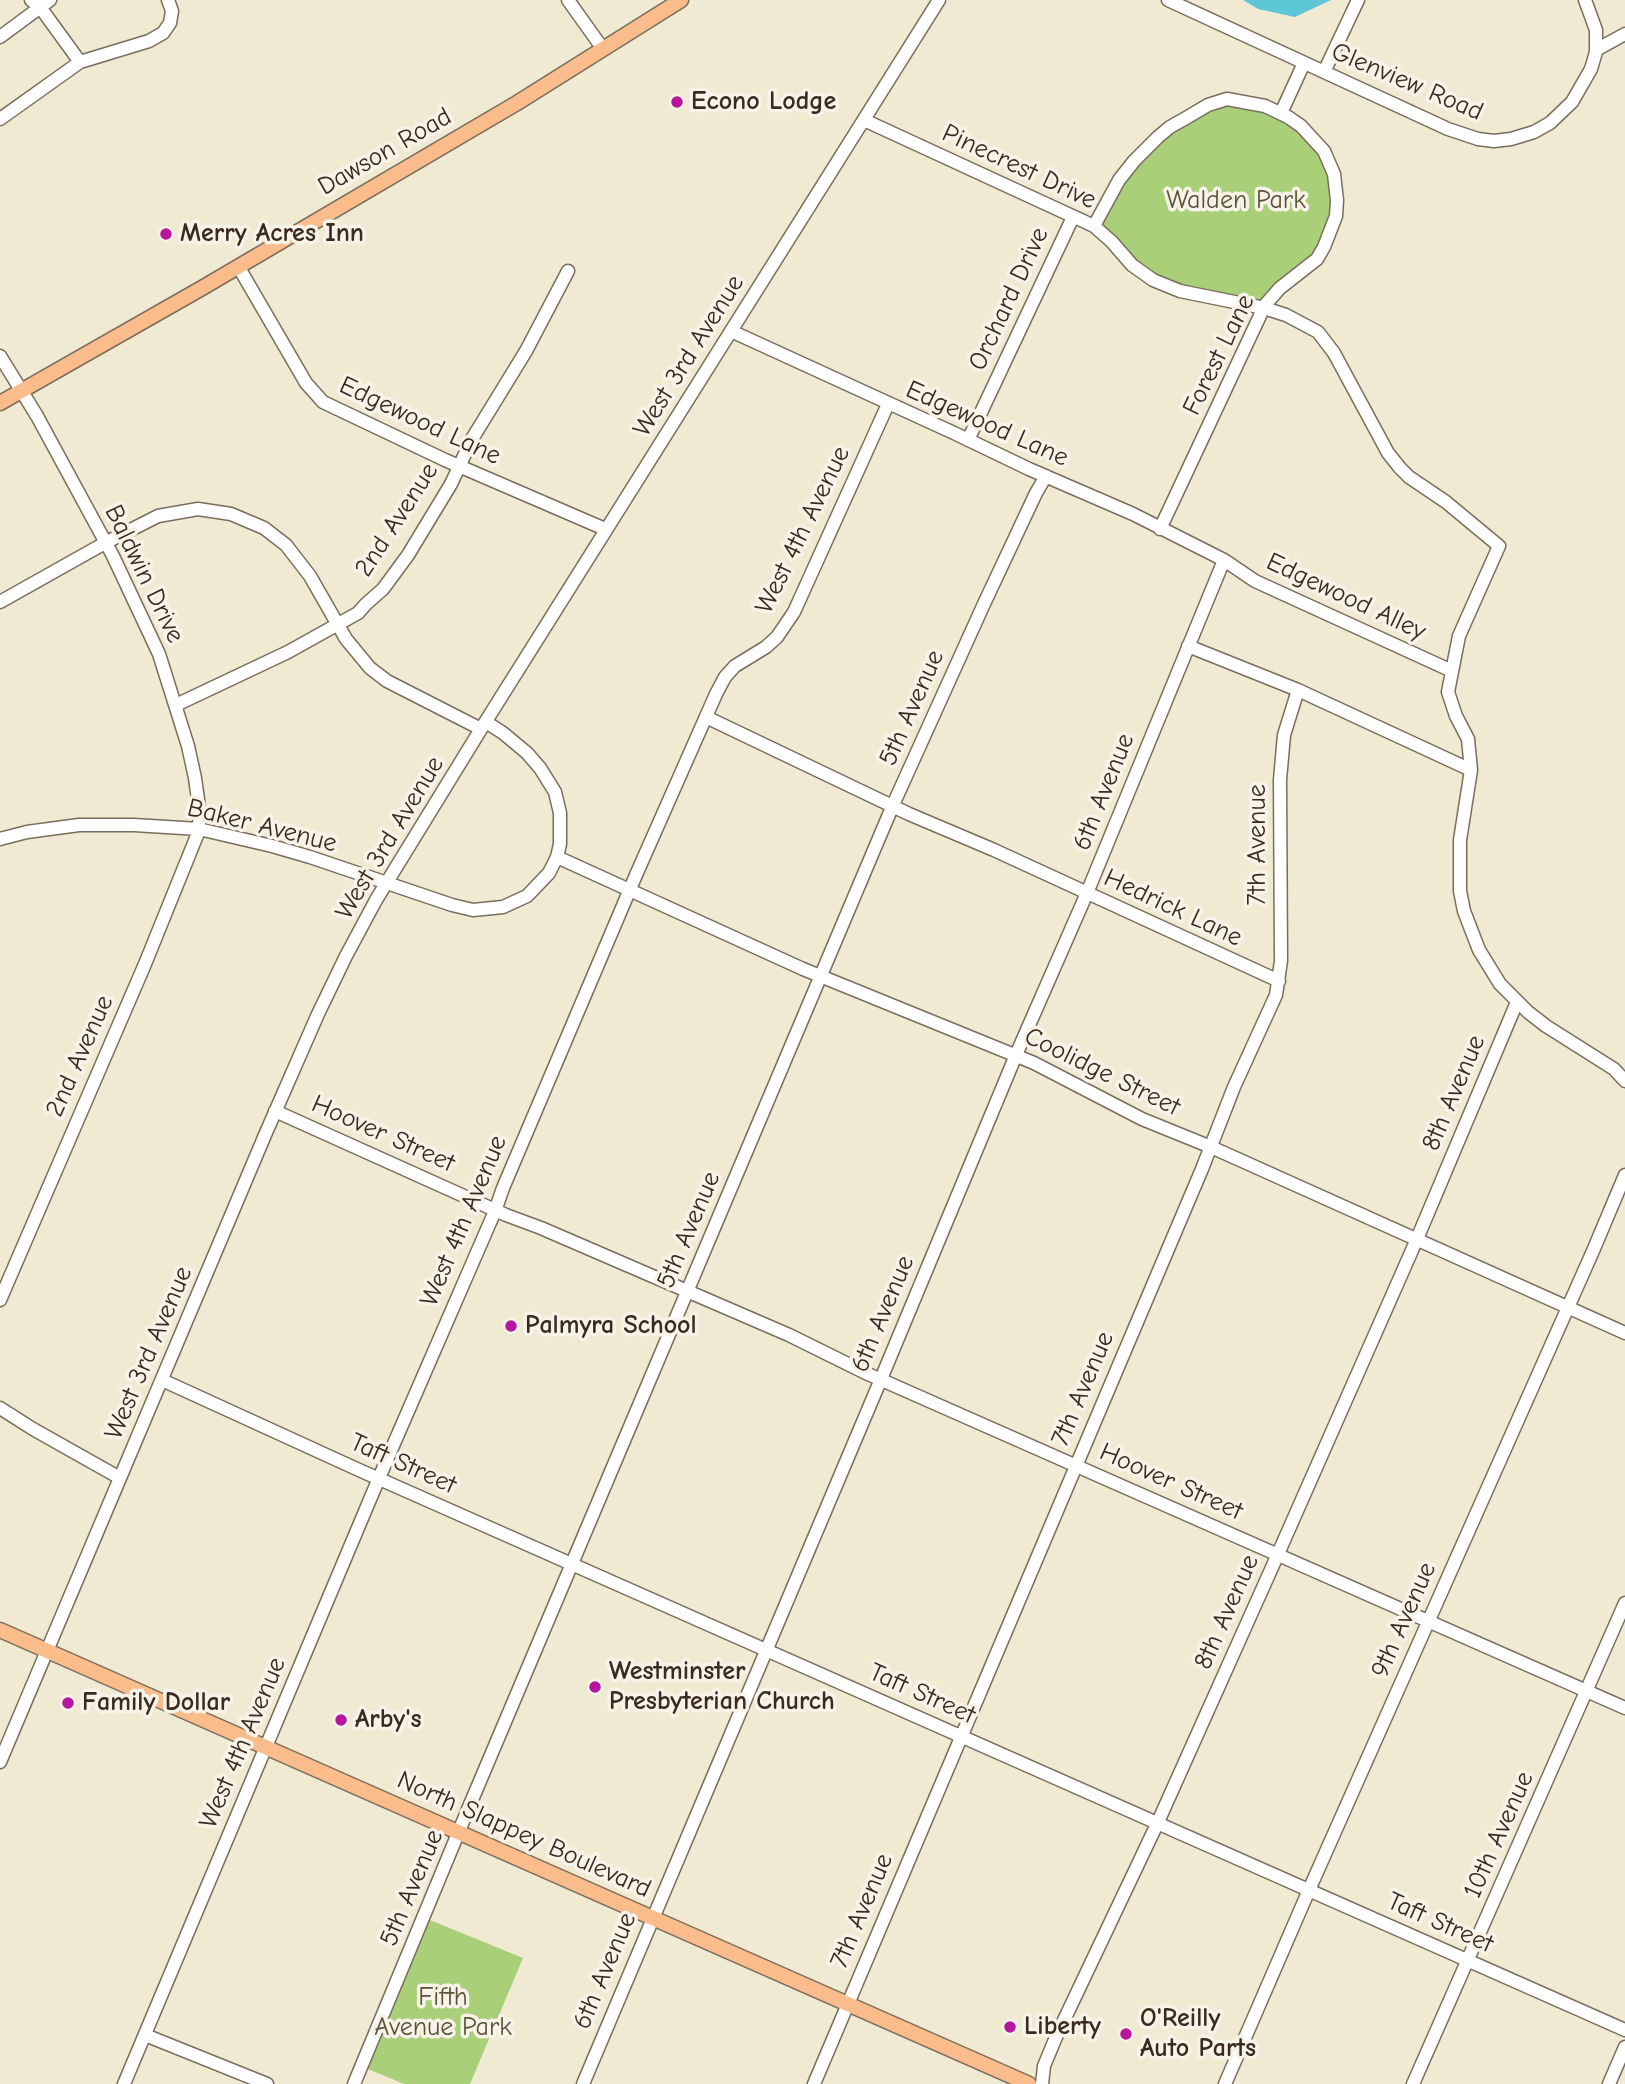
<!DOCTYPE html>
<style>
body{margin:0}
canvas{display:block;background:#f0ead3}
</style>
<canvas width="1625" height="2084"></canvas>
<script>
const ctx = document.querySelector('canvas').getContext('2d');
ctx.lineJoin = 'round';
function fill(path, color) { ctx.fillStyle = color; ctx.fill(path, 'evenodd'); }
const shape = rows => new Path2D(rows.map(r => 'M' + r).join(''));
function stroke(path, color, width, dash) { ctx.strokeStyle = color; ctx.lineWidth = width; ctx.lineCap = dash ? 'butt' : 'round'; ctx.setLineDash(dash || []); ctx.stroke(path); }
function label(font, color, halo, rows, align = 'center') {
  ctx.font = font + ' "Comic Neue",sans-serif'; ctx.lineWidth = 7; ctx.setLineDash([]); ctx.textBaseline = 'middle'; ctx.strokeStyle = halo; ctx.fillStyle = color; for (const [text, x, y, turn = 0] of rows) {
    ctx.save(); ctx.translate(x, y); ctx.rotate((+turn || 0) * Math.PI / 180); ctx.textAlign = isNaN(turn) ? turn : align; if (halo) ctx.strokeText(text, 0, 0); ctx.fillText(text, 0, 0); ctx.restore();
  }
}
fill(shape([
 [1220,101,1264,106,1312,137,1336,188,1324,247,1265,305,1153,279,1095,226,1106,203,1158,138],
 [425,1918,523,1958,470,2084,404,2084,363,2067]
]), '#aacf79');
fill(shape([
 [1243,0,1331,0,1295,17,1258,9]
]), '#5dc7d7');
const minor = shape([
 [31,0,40,7,80,62],
 [568,0,603,49],
 [1168,0,1448,129,1478,139,1494,141,1511,139,1534,132,1550,123,1572,102,1591,69,1596,52,1596,30,1585,0],
 [0,37,50,0],
 [1596,50,1625,34],
 [1324,72,1358,0],
 [1281,113,1304,63],
 [0,119,80,62,149,41,163,33,170,23,172,11,168,0],
 [864,120,1094,226,1112,242,1132,265,1153,280,1180,291,1264,308,1286,315,1318,332,1334,353,1388,453,1400,468,1409,477,1446,502,1499,546,1459,636,1448,692,1456,716,1468,739,1471,770,1460,840,1460,891,1464,911,1479,950,1500,984,1528,1012,1546,1026,1614,1069,1625,1081],
 [1094,226,1119,180,1134,161,1158,137,1170,127,1186,118,1208,105,1227,99,1265,106,1288,117,1301,126,1324,151,1334,174,1337,200,1336,216,1324,247,1317,259,1280,288,1265,305,1160,529],
 [238,266,306,383,323,402,445,460,605,529],
 [731,331,954,433,1029,469,1133,514,1224,560,1255,581,1452,671],
 [0,356,37,416,113,556,159,654,188,746,195,778,200,814,198,833,145,964,0,1300],
 [968,440,1073,217],
 [0,602,105,543,158,516,198,509,231,514,264,528,286,545,310,576,346,639,370,668,387,681,481,729],
 [1188,646,1298,690,1471,770],
 [176,705,288,652,358,613,366,604,383,589,408,555,451,484,472,439,526,351,568,271],
 [706,717,909,814,994,850,1279,981],
 [0,839,27,832,79,825,134,825,199,829,272,846,310,857,452,905,473,910,503,907,527,896,549,873,557,857,560,844,560,813,555,792,540,768,527,753,503,733,486,722],
 [557,857,803,969,1034,1063,1142,1119,1211,1147,1625,1333],
 [275,1111,506,1215,541,1228,789,1335,868,1374,1625,1708],
 [162,1380,359,1470,1625,2030],
 [0,1408,33,1429,120,1478],
 [0,1762,265,1135,318,1014,346,956,376,900,481,729,939,0],
 [145,2035,267,2084],
 [124,2084,379,1478,495,1211,503,1188,636,875,716,694,725,677,735,666,766,647,777,637,794,612,888,404],
 [354,2084,469,1807,893,805,983,606,1036,493,1046,476],
 [583,2084,881,1379,1016,1055,1087,893,1224,560],
 [814,2084,1202,1169,1234,1087,1276,995,1281,961,1280,780,1284,735,1298,690],
 [1042,2084,1044,2066,1056,2037,1158,1822,1278,1554,1417,1239,1517,1002],
 [1225,2084,1309,1890,1593,1251,1625,1175],
 [1413,2084,1625,1603],
 [1609,2084,1625,2047]
]);
const major = shape([
 [0,403,202,288,517,103,681,0],
 [0,1630,1029,2084]
]);
stroke(minor, '#7a6d5d', 15);
stroke(major, '#7a6d5d', 17);
stroke(minor, '#fff', 12);
stroke(major, '#fabc8b', 14);
for (const [x, y, r, color] of [
 [677,102,7,"#b5179e"],
 [166,234,7,"#b5179e"],
 [511,1326,7,"#b5179e"],
 [595,1687,7,"#b5179e"],
 [68,1703,7,"#b5179e"],
 [341,1720,7,"#b5179e"],
 [1010,2027,7,"#b5179e"],
 [1126,2034,7,"#b5179e"]
]) { const dot = new Path2D(); dot.arc(x, y, r, 0, 2 * Math.PI); ctx.fillStyle = color; ctx.fill(dot); stroke(dot, '#f7f3e8', 2.5); }
label('26px', '#3b2a1e', '#f7f3e8', [
 ["Glenview Road",1407,82,23],
 ["Dawson Road",385,152,-30],
 ["Pinecrest Drive",1019,167,25],
 ["Orchard Drive",1009,299,-65],
 ["Forest Lane",1219,355,-64],
 ["West 3rd Avenue",689,356,-58],
 ["Edgewood Lane",420,421,25],
 ["Edgewood Lane",987,424,24],
 ["2nd Avenue",397,520,-57],
 ["West 4th Avenue",803,530,-64],
 ["Baldwin Drive",144,574,64],
 ["Edgewood Alley",1346,597,25],
 ["5th Avenue",912,708,-66],
 ["6th Avenue",1104,792,-68],
 ["Baker Avenue",262,826,14],
 ["West 3rd Avenue",390,838,-59],
 ["7th Avenue",1258,845,-90],
 ["Hedrick Lane",1173,908,25],
 ["2nd Avenue",80,1056,-66],
 ["Coolidge Street",1102,1072,26],
 ["8th Avenue",1454,1093,-67],
 ["Hoover Street",383,1134,24],
 ["West 4th Avenue",464,1221,-67],
 ["5th Avenue",689,1230,-67],
 ["6th Avenue",883,1314,-67],
 ["West 3rd Avenue",149,1353,-67],
 ["7th Avenue",1083,1389,-67],
 ["Taft Street",403,1464,24],
 ["Hoover Street",1171,1482,24],
 ["8th Avenue",1227,1612,-66],
 ["9th Avenue",1404,1620,-66],
 ["Taft Street",922,1694,24],
 ["West 4th Avenue",243,1743,-67],
 ["North Slappey Boulevard",524,1835,24],
 ["10th Avenue",1499,1835,-66],
 ["5th Avenue",412,1888,-67],
 ["7th Avenue",862,1911,-67],
 ["Taft Street",1440,1923,24],
 ["6th Avenue",605,1971,-67]
]);
label('bold 26px', '#3b2a1e', '#f7f3e8', [
 ["Econo Lodge",691,102],
 ["Merry Acres Inn",180,234],
 ["Palmyra School",525,1326],
 ["Westminster",609,1672],
 ["Presbyterian Church",609,1702],
 ["Family Dollar",82,1703],
 ["Arby's",355,1720],
 ["O'Reilly",1140,2019],
 ["Auto Parts",1140,2049],
 ["Liberty",1024,2027]
], 'left');
label('26px', '#575335', '#f7f3e8', [
 ["Walden Park",1236,201],
 ["Fifth",443,1998],
 ["Avenue Park",443,2028]
]);
</script>
